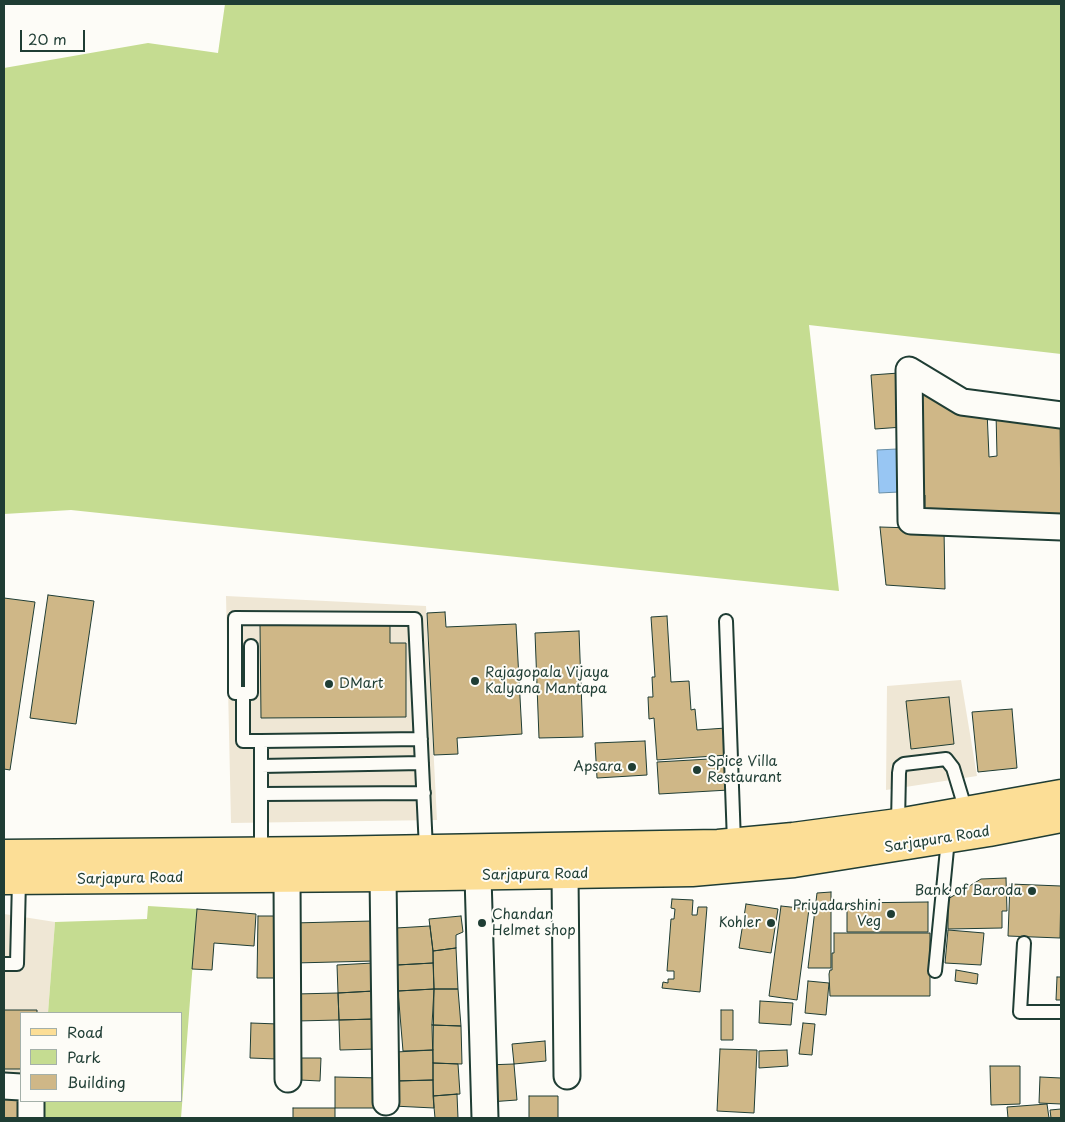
<!DOCTYPE html>
<style>
body{margin:0}
#map{position:relative;width:1065px;height:1122px;overflow:hidden;background:#fdfcf7;font-family:"Playpen Sans",sans-serif}
canvas{display:block}
.frame{position:absolute;inset:0;border:5px solid #1f3d34;pointer-events:none}
.legend{position:absolute;left:20px;top:1012px;width:162px;height:90px;box-sizing:border-box;background:#fdfcf7;border:1px solid #a4b0a9;margin:0;padding:6px 9px;list-style:none;font-size:15px;color:#1f3d34}
.legend li{display:flex;align-items:center;gap:10px;height:25px}
.legend b{width:25px;border:1px solid #a4b0a9}
.scale{position:absolute;left:20px;top:30px;width:65px;height:22px;box-sizing:border-box;border:2px solid #1f3d34;border-top:0;padding-left:6px;font-size:15px;line-height:18px;white-space:nowrap;color:#1f3d34;-webkit-text-stroke:4px #fdfcf7;paint-order:stroke}
</style>
<div id="map">
<canvas width="1065" height="1122"></canvas>
<div class="frame"></div>
<ul class="legend">
<li><b style="height:6px;background:#fcde96"></b>Road</li>
<li><b style="height:14px;background:#c5dc91"></b>Park</li>
<li><b style="height:14px;background:#cfb787"></b>Building</li>
</ul>
<div class="scale">20 m</div>
</div>
<script>
const ctx = document.querySelector('canvas').getContext('2d');
ctx.lineJoin = 'round';
function fill(path, color) { ctx.fillStyle = color; ctx.fill(path, 'evenodd'); }
const shape = rows => new Path2D(rows.map(r => 'M' + r).join(''));
function stroke(path, color, width, dash) { ctx.strokeStyle = color; ctx.lineWidth = width; ctx.lineCap = dash ? 'butt' : 'round'; ctx.setLineDash(dash || []); ctx.stroke(path); }
function label(font, color, halo, rows, align = 'center') {
  ctx.font = font + ' "Playpen Sans",sans-serif'; ctx.lineWidth = 4; ctx.setLineDash([]); ctx.textBaseline = 'middle'; ctx.strokeStyle = halo; ctx.fillStyle = color; for (const [text, x, y, turn = 0] of rows) {
    ctx.save(); ctx.translate(x, y); ctx.rotate((+turn || 0) * Math.PI / 180); ctx.textAlign = isNaN(turn) ? turn : align; if (halo) ctx.strokeText(text, 0, 0); ctx.fillText(text, 0, 0); ctx.restore();
  }
}
fill(shape([
 [226,596,426,606,437,820,231,823],
 [961,680,977,776,886,790,887,686],
 [4,914,55,922,48,1013,21,1013,21,1077,4,1077]
]), '#efe7d5');
fill(shape([
 [225,4,1061,4,1061,354,809,325,839,591,71,510,4,514,4,68,148,43,218,53],
 [148,906,197,909,181,1118,42,1118,42,1101,181,1101,181,1013,48,1013,55,922,147,919]
]), '#c5dc91');
const water = shape([
 [897,449,899,492,879,493,877,450,897,449]
]);
fill(water, '#98c6f3');
stroke(water, '#688fa7', 1);
const building = shape([
 [899,373,903,427,875,429,871,375,899,373],
 [935,391,987,411,989,457,997,456,996,413,1039,420,1039,425,1048,425,1060,420,1061,517,925,511,925,495,920,493,920,392,935,391],
 [880,527,944,529,945,589,886,585,880,527],
 [48,595,94,601,76,724,30,718,48,595],
 [4,598,35,602,10,770,4,769,4,598],
 [445,612,446,627,516,624,522,734,457,738,458,754,434,755,427,613,445,612],
 [667,616,671,682,689,681,691,710,695,709,697,730,726,728,728,755,657,760,654,718,649,719,648,697,653,697,652,677,655,677,651,617,667,616],
 [390,624,390,643,406,643,406,717,261,718,260,625,390,624],
 [579,631,583,737,539,738,535,633,579,631],
 [949,697,954,744,911,749,906,701,949,697],
 [1012,709,1017,768,978,772,972,712,1012,709],
 [645,741,647,775,597,778,595,743,645,741],
 [727,758,729,790,659,794,657,762,727,758],
 [1006,878,1007,911,1002,911,1002,928,948,929,948,899,981,879,1006,878],
 [1010,884,1061,886,1060,938,1008,936,1010,884],
 [831,892,831,968,808,968,817,893,831,892],
 [672,899,693,900,692,915,697,915,698,907,707,907,700,992,662,988,663,982,668,983,668,979,674,979,674,971,667,971,671,919,674,919,675,909,671,908,672,899],
 [928,902,928,932,847,932,847,903,928,902],
 [746,904,778,909,771,953,739,948,746,904],
 [781,906,809,909,797,1000,769,996,781,906],
 [197,909,256,914,254,946,214,943,212,970,192,969,197,909],
 [258,916,282,916,282,978,257,978,258,916],
 [461,916,463,932,456,935,456,948,433,951,429,919,461,916],
 [373,921,374,961,295,963,293,923,373,921],
 [430,926,433,951,433,963,397,965,396,928,430,926],
 [948,930,984,933,981,965,945,963,948,930],
 [834,933,930,933,930,996,830,996,829,974,830,970,832,970,832,953,834,953,834,933],
 [456,948,458,989,434,989,433,951,456,948],
 [373,963,374,991,338,993,337,965,373,963],
 [433,963,434,989,398,991,397,965,433,963],
 [956,970,978,974,977,984,955,981,956,970],
 [1057,977,1061,977,1061,1000,1056,1000,1057,977],
 [808,981,829,983,826,1015,805,1013,808,981],
 [434,989,458,989,461,1026,432,1025,434,989],
 [434,989,433,1050,403,1051,398,991,434,989],
 [374,991,375,1019,339,1020,338,993,374,991],
 [338,993,339,1020,297,1021,296,994,338,993],
 [760,1001,793,1003,791,1025,759,1023,760,1001],
 [4,1010,37,1010,37,1013,21,1013,21,1069,4,1069,4,1010],
 [721,1010,733,1010,733,1040,721,1040,721,1010],
 [375,1019,376,1049,340,1050,339,1020,375,1019],
 [251,1023,278,1024,277,1059,250,1058,251,1023],
 [803,1023,815,1024,812,1055,799,1054,803,1023],
 [432,1025,461,1026,462,1064,433,1063,432,1025],
 [545,1041,546,1061,514,1064,512,1044,545,1041],
 [720,1049,757,1050,754,1113,717,1111,720,1049],
 [433,1050,433,1080,399,1081,396,1052,433,1050],
 [787,1050,788,1066,759,1068,759,1051,787,1050],
 [300,1058,321,1058,320,1081,300,1080,300,1058],
 [433,1063,458,1064,460,1094,433,1096,433,1063],
 [514,1064,517,1100,489,1102,486,1065,514,1064],
 [990,1066,1020,1066,1020,1104,991,1105,990,1066],
 [335,1077,380,1078,379,1108,335,1108,335,1077],
 [1040,1077,1061,1078,1061,1104,1039,1103,1040,1077],
 [433,1080,434,1108,393,1106,393,1081,433,1080],
 [457,1094,458,1118,435,1118,433,1096,457,1094],
 [4,1095,21,1096,26,1118,4,1118,4,1095],
 [529,1096,558,1096,558,1118,529,1118,529,1096],
 [1047,1104,1049,1118,1008,1118,1007,1107,1047,1104],
 [293,1108,335,1108,335,1118,293,1118,293,1108],
 [1061,1109,1061,1118,1051,1118,1050,1110,1061,1109]
]);
fill(building, '#cfb787');
stroke(building, '#1f3d34', 1);
const service = shape([
 [726,621,734,842],
 [243,693,251,693,251,646],
 [261,741,421,739],
 [261,766,422,763],
 [261,794,424,793],
 [898,823,899,773,900,767,904,764,946,759,953,768,966,811],
 [261,851,261,741,243,741,243,693,235,693,235,618,415,619,426,849],
 [1024,943,1020,1012,1061,1012],
 [4,964,17,964,19,880],
 [935,971,948,839]
]);
const minor = shape([
 [1061,415,962,402,909,370,911,521,1061,527],
 [565,874,567,1076],
 [478,876,485,1118],
 [287,877,288,1079],
 [383,877,386,1102],
 [4,1086,21,1087],
 [31,1118,31,1101]
]);
const primary = shape([
 [4,854,320,851,718,844,793,837,898,823,1061,794],
 [4,880,383,877,692,872,794,863,989,832,1061,818]
]);
stroke(service, '#1f3d34', 16);
stroke(minor, '#1f3d34', 29);
stroke(primary, '#1f3d34', 31);
stroke(service, '#fdfcf7', 12);
stroke(minor, '#fdfcf7', 25);
stroke(primary, '#fcde96', 28);
for (const [x, y, r, color] of [
 [475,681,5,"#1f3d34"],
 [329,684,5,"#1f3d34"],
 [632,767,5,"#1f3d34"],
 [697,770,5,"#1f3d34"],
 [1032,891,5,"#1f3d34"],
 [891,914,5,"#1f3d34"],
 [482,923,5,"#1f3d34"],
 [771,923,5,"#1f3d34"]
]) { const dot = new Path2D(); dot.arc(x, y, r, 0, 2 * Math.PI); ctx.fillStyle = color; ctx.fill(dot); stroke(dot, '#fdfcf7', 2); }
label('14px', '#1f3d34', '#fdfcf7', [
 ["Rajagopala Vijaya",485,673],
 ["Kalyana Mantapa",485,689],
 ["DMart",339,684],
 ["Spice Villa",707,762],
 ["Restaurant",707,778],
 ["Apsara",622,767,"right"],
 ["Bank of Baroda",1022,891,"right"],
 ["Priyadarshini",881,906,"right"],
 ["Veg",881,922,"right"],
 ["Chandan",492,915],
 ["Helmet shop",492,931],
 ["Kohler",761,923,"right"]
], 'left');
label('14px', '#1f3d34', '#fdfcf7', [
 ["Sarjapura Road",937,840,-9],
 ["Sarjapura Road",535,875,-1],
 ["Sarjapura Road",130,879,-1]
]);
</script>
